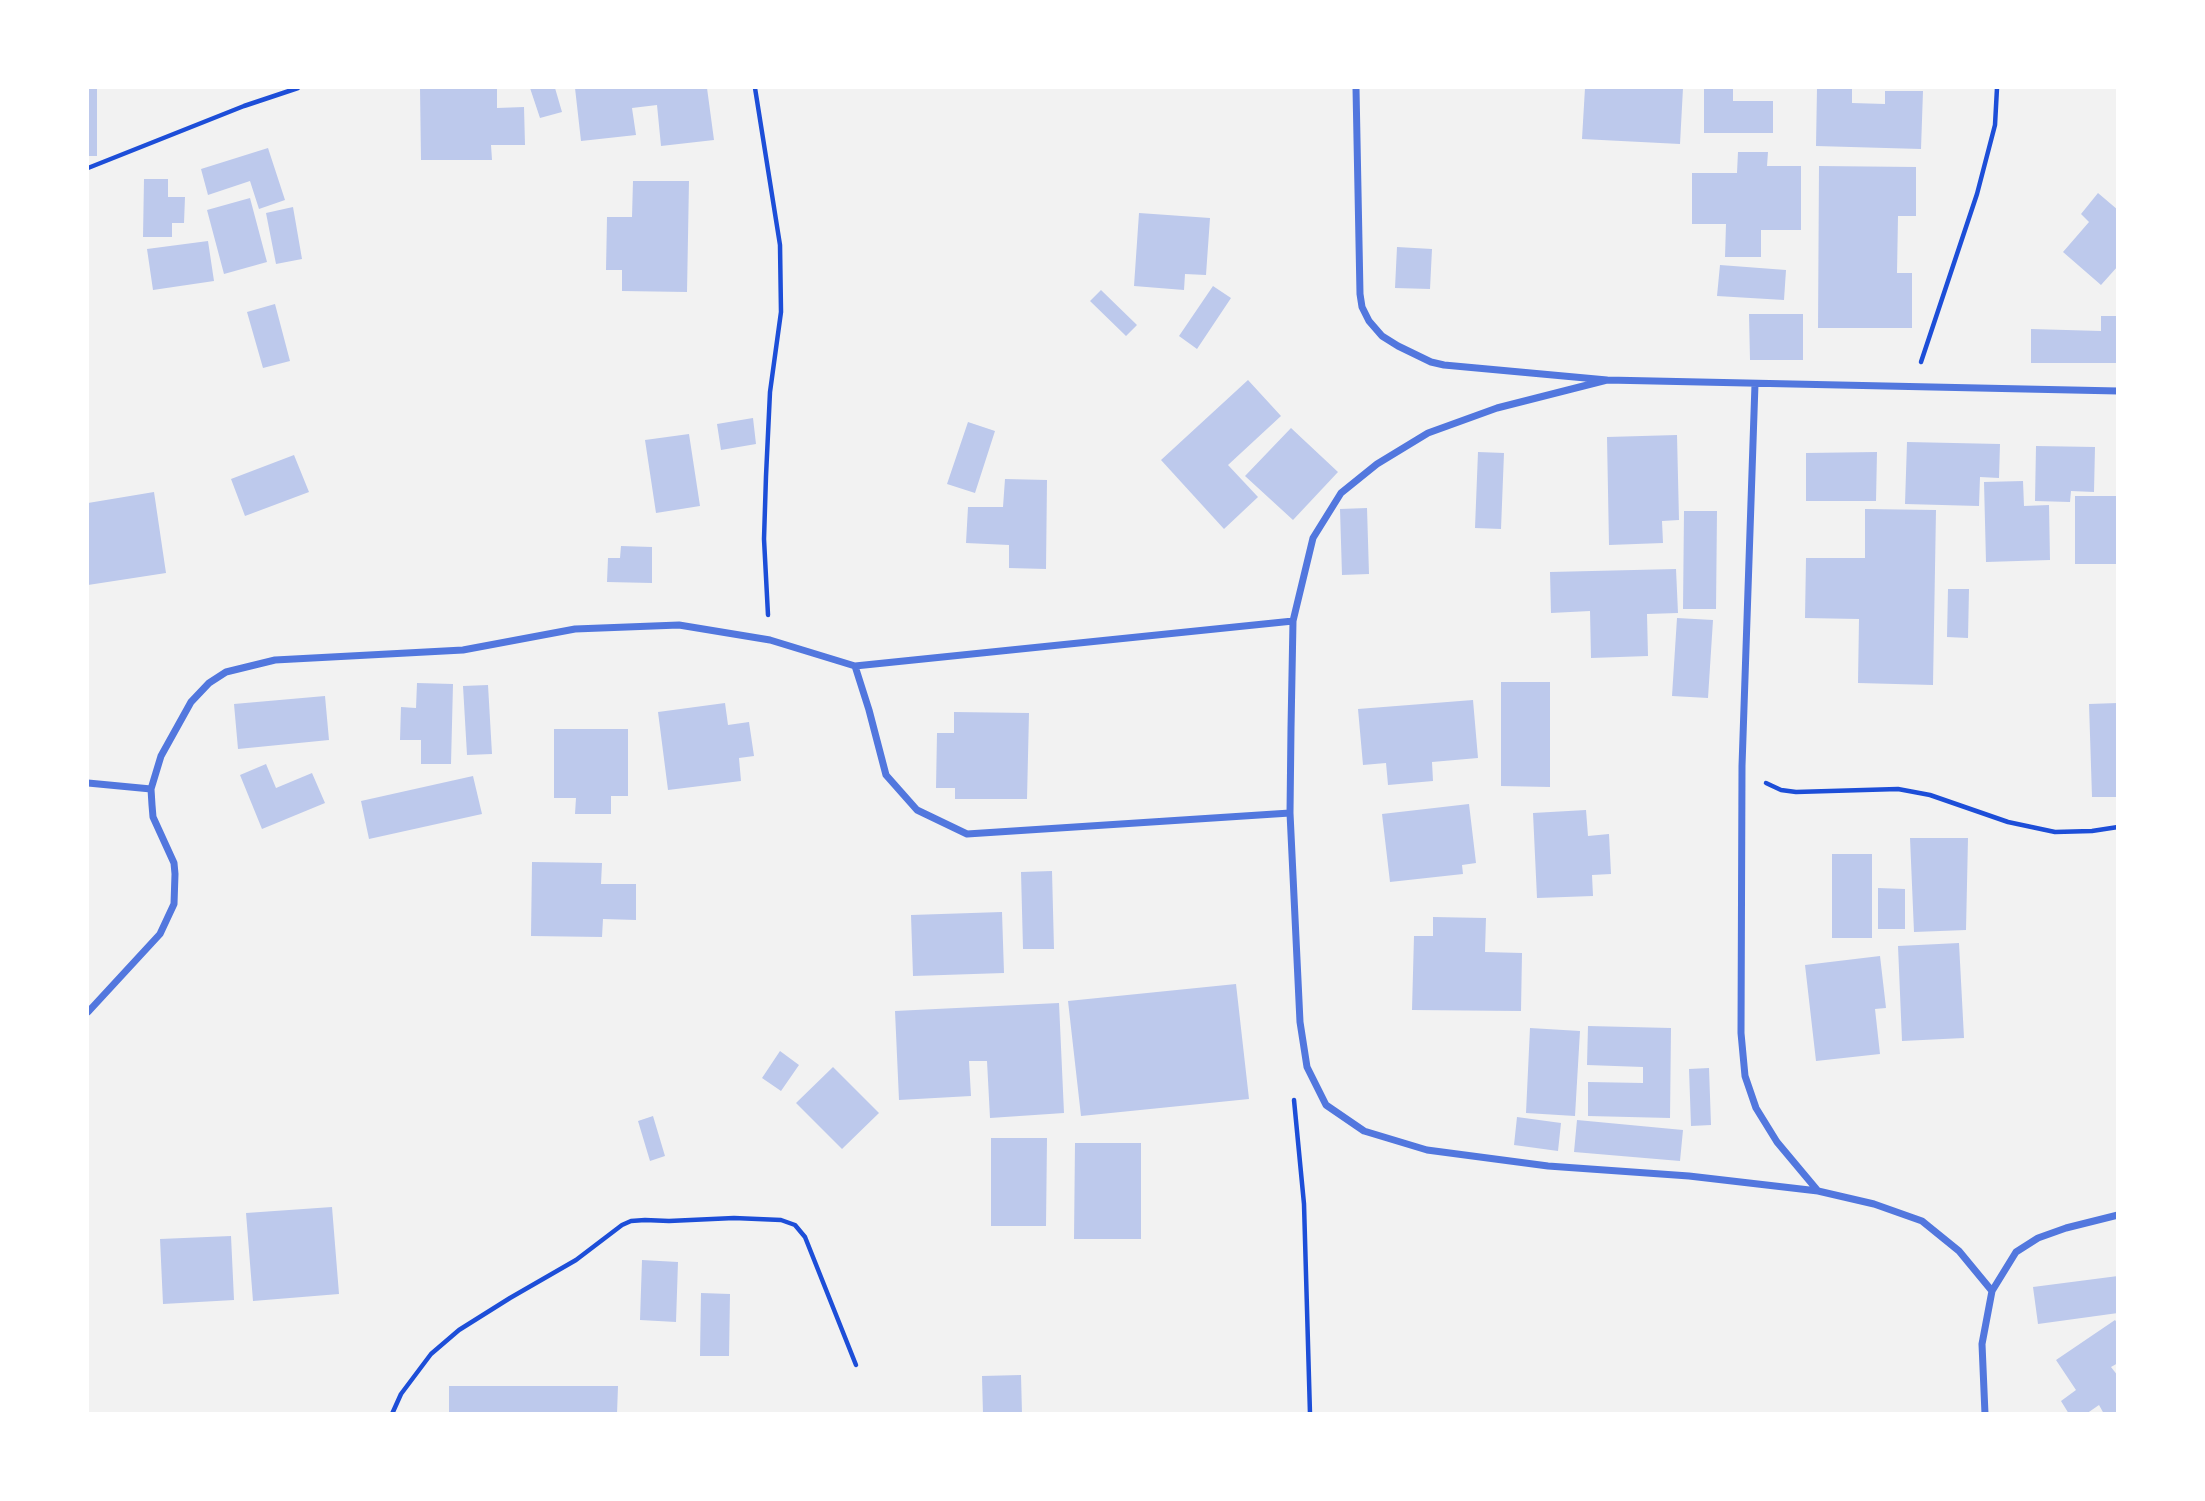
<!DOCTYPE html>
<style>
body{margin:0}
#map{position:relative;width:2205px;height:1501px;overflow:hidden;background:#f2f2f2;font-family:Roboto,sans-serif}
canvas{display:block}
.frame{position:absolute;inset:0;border:89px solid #fff;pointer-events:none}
</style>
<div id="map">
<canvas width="2205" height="1501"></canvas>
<div class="frame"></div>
</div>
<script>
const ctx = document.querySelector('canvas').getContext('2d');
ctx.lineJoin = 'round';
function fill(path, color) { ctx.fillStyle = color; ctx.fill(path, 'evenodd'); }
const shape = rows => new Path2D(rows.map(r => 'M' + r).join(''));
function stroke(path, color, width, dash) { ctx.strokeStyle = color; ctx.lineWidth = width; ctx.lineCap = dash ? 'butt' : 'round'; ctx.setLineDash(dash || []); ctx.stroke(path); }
fill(shape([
 [88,88,97,88,97,156,88,156],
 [420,88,497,88,497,108,524,107,525,145,491,145,492,160,421,160],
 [530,88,555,88,562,112,540,118],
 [575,88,707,88,714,140,661,146,657,105,632,108,636,135,581,141],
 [1585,88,1683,88,1680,144,1582,139],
 [1704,88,1733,88,1733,101,1773,101,1773,133,1704,133],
 [1817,88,1852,88,1852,103,1885,104,1885,91,1923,91,1921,149,1816,146],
 [268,148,285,200,259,209,250,181,208,195,201,169],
 [1738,152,1768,152,1767,166,1801,166,1801,230,1761,230,1761,257,1725,257,1726,224,1692,224,1692,173,1737,173],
 [1819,166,1916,167,1916,216,1898,216,1897,273,1912,273,1912,328,1818,328],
 [144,179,168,179,168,197,185,197,184,223,172,223,172,237,143,237],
 [633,181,689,181,687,292,622,291,622,270,606,270,607,217,632,217],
 [2098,193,2118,210,2118,266,2101,285,2063,252,2089,222,2081,214],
 [250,198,267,262,224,274,207,210],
 [293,207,302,259,276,264,266,213],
 [1139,213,1210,218,1206,275,1185,274,1184,290,1134,286],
 [208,241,214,281,153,290,147,249],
 [1397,247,1432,249,1430,289,1395,288],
 [1720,265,1786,270,1784,300,1717,296],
 [1213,286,1231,298,1197,349,1179,336],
 [1101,290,1137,325,1126,336,1090,301],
 [275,304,290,361,263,368,247,312],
 [1749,314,1803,314,1803,360,1750,360],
 [2101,316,2118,316,2118,363,2031,363,2031,329,2101,331],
 [1248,380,1281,416,1228,465,1258,497,1224,529,1161,460],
 [753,418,756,444,721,450,717,424],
 [968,422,995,431,975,493,947,484],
 [1291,428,1338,472,1293,520,1245,476],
 [689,434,700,506,656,513,645,440],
 [1677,435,1679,520,1662,521,1663,543,1609,545,1607,437],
 [1907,442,2000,444,1999,478,1980,477,1979,506,1905,504],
 [2036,446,2095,447,2094,492,2071,491,2070,502,2035,501],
 [1478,452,1504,453,1501,529,1475,528],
 [1877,452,1876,501,1806,501,1806,453],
 [294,455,309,492,245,516,231,479],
 [1005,479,1047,480,1046,569,1009,568,1009,545,966,543,968,507,1003,507],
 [2023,481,2024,506,2049,505,2050,560,1986,562,1984,482],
 [154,492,166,573,88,585,88,503],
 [2075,496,2118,496,2118,564,2075,564],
 [1367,508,1369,574,1342,575,1340,509],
 [1865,509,1936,510,1933,685,1858,683,1859,619,1805,618,1806,558,1865,558],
 [1684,511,1717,511,1716,609,1683,609],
 [621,546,652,547,652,583,607,582,608,558,620,558],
 [1676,569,1678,613,1647,614,1648,656,1591,658,1590,611,1551,613,1550,572],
 [1948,589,1969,589,1968,638,1947,637],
 [1677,618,1713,620,1708,698,1672,696],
 [1501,682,1550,682,1550,787,1501,786],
 [417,683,453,684,451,764,421,764,421,740,400,740,401,707,416,708],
 [488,685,492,754,467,755,463,686],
 [325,696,329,740,238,749,234,704],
 [1473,700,1478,758,1432,762,1433,781,1388,785,1386,763,1363,765,1358,709],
 [725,703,728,725,749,722,754,756,739,758,741,781,668,790,658,712],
 [2118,703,2118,797,2092,797,2089,704],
 [954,712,1029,713,1027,799,955,799,955,788,936,788,937,733,954,733],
 [554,729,628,729,628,796,611,796,611,814,575,814,576,798,554,798],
 [266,764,276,788,312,773,325,803,262,829,240,775],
 [473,776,482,814,369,839,361,801],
 [1469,804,1476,863,1462,865,1463,874,1390,882,1382,814],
 [1586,810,1588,836,1609,834,1611,874,1592,875,1593,896,1537,898,1533,813],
 [1910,838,1968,838,1966,930,1914,932],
 [1832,854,1872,854,1872,938,1832,938],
 [532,862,602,863,601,884,636,884,636,920,603,919,602,937,531,936],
 [1052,871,1054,949,1023,949,1021,872],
 [1878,888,1905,889,1905,929,1878,929],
 [1002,912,1004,973,913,976,911,915],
 [1433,917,1486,918,1485,952,1522,953,1521,1011,1412,1010,1414,936,1433,936],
 [1959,943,1964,1038,1902,1041,1898,946],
 [1880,956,1886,1008,1875,1009,1880,1054,1816,1061,1805,965],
 [1236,984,1249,1099,1081,1116,1068,1001],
 [1059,1003,1064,1113,990,1118,987,1061,969,1061,971,1096,899,1100,895,1011],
 [1588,1026,1671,1028,1670,1118,1588,1116,1588,1082,1643,1083,1643,1067,1587,1065],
 [1530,1028,1580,1031,1575,1116,1526,1113],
 [780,1051,799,1065,781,1091,762,1078],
 [833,1067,879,1113,842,1149,796,1103],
 [1709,1068,1711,1125,1691,1126,1689,1069],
 [653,1116,665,1156,650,1161,638,1121],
 [1517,1117,1561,1123,1558,1151,1514,1145],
 [1577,1120,1683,1130,1680,1161,1574,1152],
 [991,1138,1047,1138,1046,1226,991,1226],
 [1075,1143,1141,1143,1141,1239,1074,1239],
 [332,1207,339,1294,253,1301,246,1213],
 [231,1236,234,1300,163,1304,160,1239],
 [642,1260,678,1262,676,1322,640,1320],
 [2118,1276,2118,1313,2038,1324,2033,1287],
 [701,1293,730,1294,729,1356,700,1356],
 [2115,1320,2118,1324,2118,1363,2111,1367,2118,1376,2118,1414,2104,1414,2099,1405,2086,1414,2069,1414,2061,1401,2076,1390,2056,1360],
 [1021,1375,1022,1414,983,1414,982,1376],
 [449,1386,618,1386,617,1414,449,1414]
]), '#bdc9ec');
stroke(shape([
 [755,88,780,245,781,312,770,392,766,476,764,539,768,615],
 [88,168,244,106,298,88],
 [1921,362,1977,194,1995,125,1997,88],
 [1766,783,1781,790,1796,792,1898,789,1930,795,2008,822,2055,832,2092,831,2118,827],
 [1294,1100,1304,1204,1310,1414],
 [392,1414,401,1394,431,1354,459,1330,510,1298,576,1260,622,1225,631,1221,645,1220,669,1221,734,1218,781,1220,795,1225,805,1237,856,1365]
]), '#1d4ed8', 4.5);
stroke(shape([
 [1356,88,1360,294,1362,307,1369,321,1382,336,1398,346,1431,362,1444,365,1607,380,2118,391],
 [1607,380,1497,408,1428,433,1377,464,1341,493,1313,538,1293,621,1291,728,1290,813,1300,1022,1307,1067,1326,1105,1364,1131,1427,1150,1548,1166,1689,1176,1818,1191,1874,1204,1922,1221,1959,1251,1992,1291],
 [1755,384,1742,766,1741,1033,1745,1076,1756,1108,1777,1142,1818,1191],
 [855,666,1293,621],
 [88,783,151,789],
 [88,1012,160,934,174,904,175,874,174,863,153,817,152,805,151,789,161,756,191,702,209,683,226,672,275,660,463,650,575,629,679,625,770,640,855,666,869,710,886,775,917,810,967,834,1290,813],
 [1985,1414,1982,1344,1992,1291,2016,1252,2038,1238,2066,1228,2118,1215]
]), '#5277de', 7);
</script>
